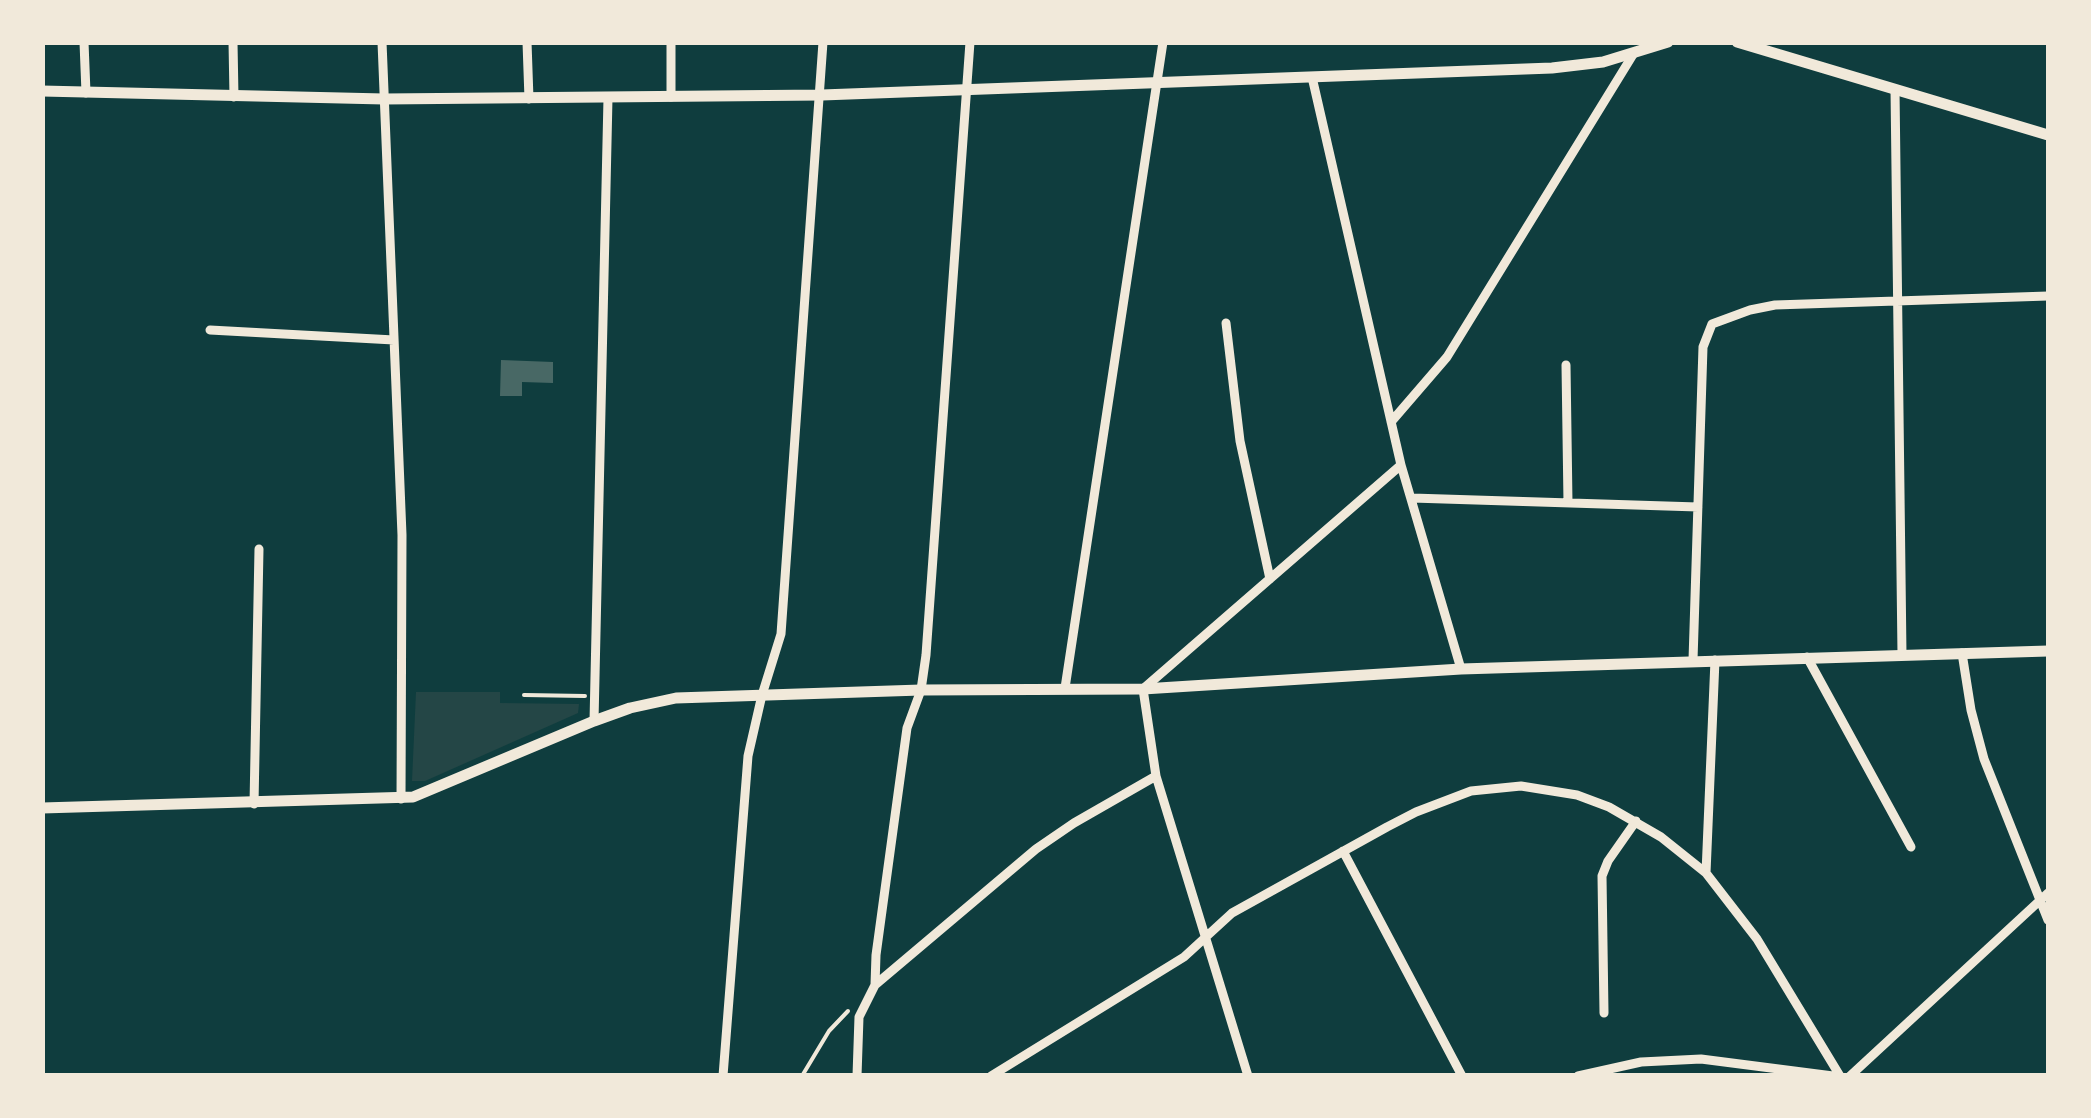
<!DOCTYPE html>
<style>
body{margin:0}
#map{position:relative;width:2091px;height:1118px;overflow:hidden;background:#0f3d3e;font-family:Merriweather,serif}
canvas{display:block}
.frame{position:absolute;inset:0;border:45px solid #f1e9da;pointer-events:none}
</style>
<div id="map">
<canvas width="2091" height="1118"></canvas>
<div class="frame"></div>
</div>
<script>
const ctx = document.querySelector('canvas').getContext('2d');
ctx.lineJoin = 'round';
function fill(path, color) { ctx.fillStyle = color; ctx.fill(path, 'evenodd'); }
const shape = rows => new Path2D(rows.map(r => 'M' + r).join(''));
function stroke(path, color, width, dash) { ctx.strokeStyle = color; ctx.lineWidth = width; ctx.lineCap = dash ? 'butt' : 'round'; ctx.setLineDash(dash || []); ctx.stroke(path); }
fill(shape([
 [416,692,500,692,500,703,579,704,578,713,425,781,412,781]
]), '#244646');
fill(shape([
 [501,360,553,362,553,383,522,382,522,396,500,396]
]), '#486865');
stroke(shape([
 [524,695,585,696],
 [802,1076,829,1031,848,1011]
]), '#f1e9da', 4);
stroke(shape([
 [84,42,86,93],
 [233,42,234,97],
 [382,42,402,535,401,799],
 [527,42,529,99],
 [1312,77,1401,465,1461,669],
 [1895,89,1902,654],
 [671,97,671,42],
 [1226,323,1240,441,1270,579],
 [210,330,394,340],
 [1566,365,1568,503],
 [1391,422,1447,357,1634,53],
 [1412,498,1698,507],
 [1962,653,1971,710,1984,759,2048,920],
 [1807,657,1911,847],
 [1693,660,1703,347,1712,324,1750,310,1775,305,2048,296],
 [1065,688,1163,42],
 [594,721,608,98],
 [254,804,259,549],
 [1343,851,1462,1076],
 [1706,873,1715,660],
 [875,985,876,955,907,728,921,690,926,655,970,42],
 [1604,1013,1602,876,1608,861,1636,821],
 [723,1076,748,756,762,695,781,634,823,42],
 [857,1076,859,1017,875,985,1036,849,1074,823,1156,776],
 [991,1076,1184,957,1232,913,1387,827,1416,812,1471,791,1521,786,1577,795,1609,807,1661,837,1706,873,1757,939,1840,1076],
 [1248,1076,1156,776,1143,689,1401,465],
 [1578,1076,1641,1062,1701,1059,1833,1076],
 [1850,1076,2048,893]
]), '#f1e9da', 9);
stroke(shape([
 [1737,42,2048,135],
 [42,91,384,99,822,95,1552,68,1603,62,1668,42],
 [42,808,413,797,594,721,630,708,676,698,921,690,1143,689,1461,669,2048,651]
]), '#f1e9da', 11);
</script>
